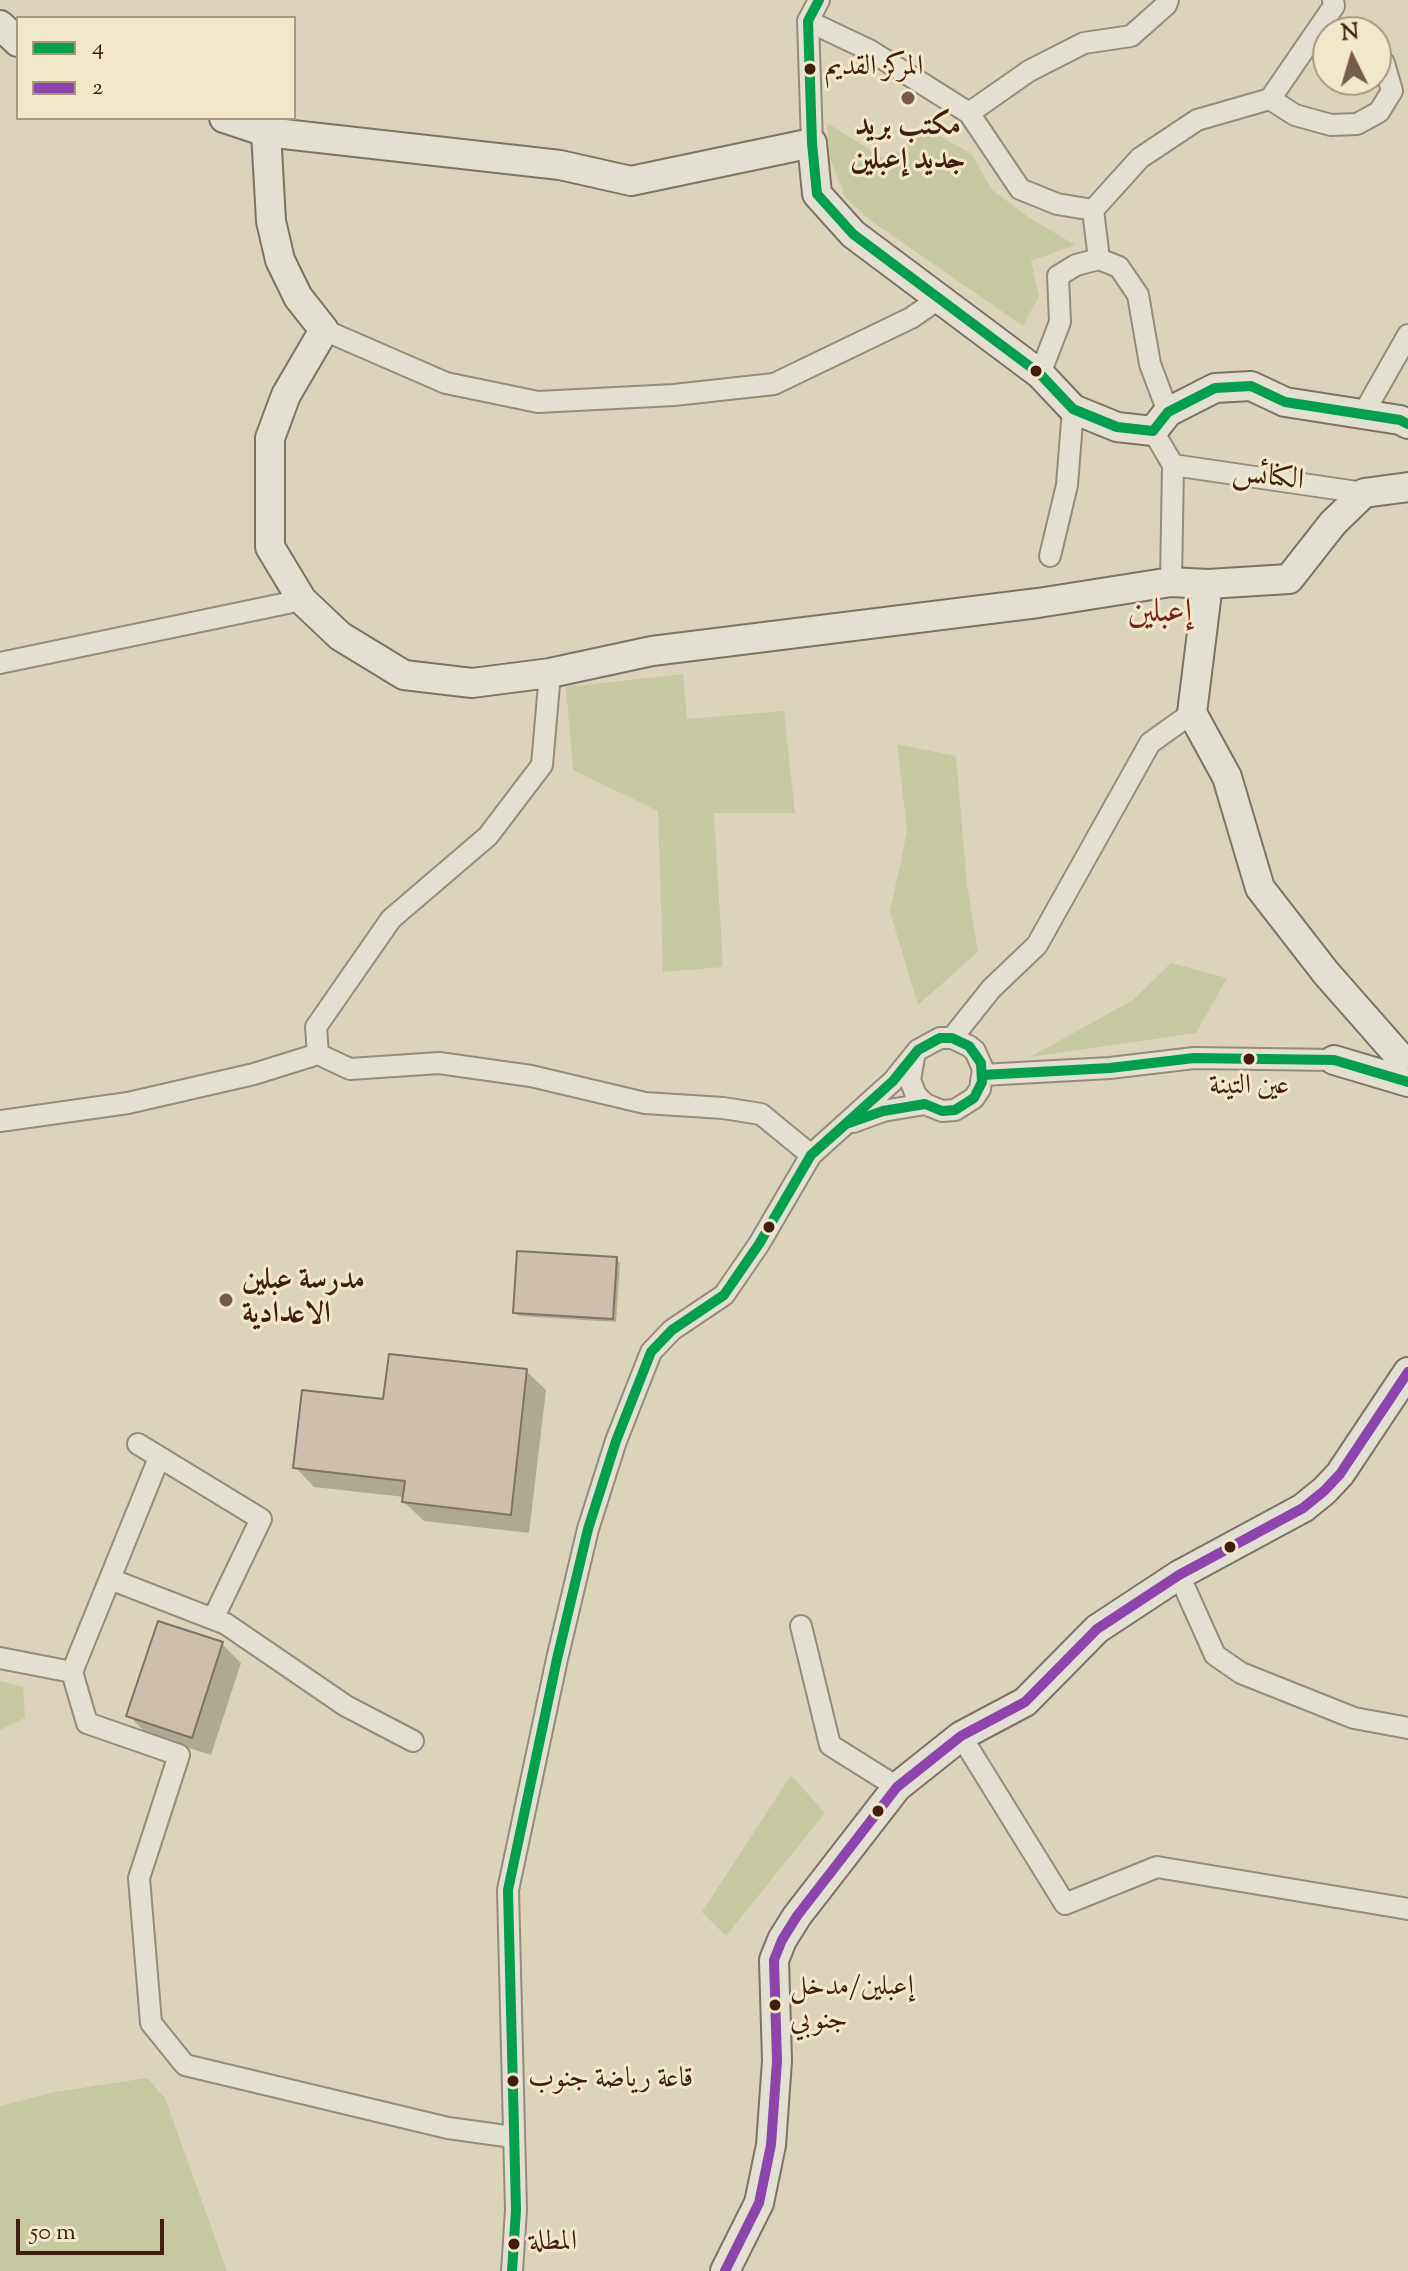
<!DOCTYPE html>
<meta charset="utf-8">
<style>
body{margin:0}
#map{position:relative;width:1408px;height:2271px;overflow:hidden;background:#dbd4ba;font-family:"Sorts Mill Goudy",serif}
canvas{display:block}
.legend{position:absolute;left:16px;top:16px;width:280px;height:104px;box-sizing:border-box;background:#f1e8c9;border:2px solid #aa977e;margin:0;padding:10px 14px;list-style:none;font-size:24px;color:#401d0d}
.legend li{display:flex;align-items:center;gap:16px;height:40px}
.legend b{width:40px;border:2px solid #aa977e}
.north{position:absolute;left:1312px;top:16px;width:80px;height:80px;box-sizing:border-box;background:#f1e8c9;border:2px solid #aa977e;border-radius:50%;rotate:355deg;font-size:22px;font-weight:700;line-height:32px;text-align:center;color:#401d0d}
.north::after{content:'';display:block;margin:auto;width:28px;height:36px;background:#765d4a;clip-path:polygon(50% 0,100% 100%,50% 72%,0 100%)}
.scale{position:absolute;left:16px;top:2219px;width:148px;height:36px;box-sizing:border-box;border:4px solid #401d0d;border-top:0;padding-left:10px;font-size:24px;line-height:28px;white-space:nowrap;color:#401d0d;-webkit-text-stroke:6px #f1e8c9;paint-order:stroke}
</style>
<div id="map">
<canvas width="1408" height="2271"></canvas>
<ul class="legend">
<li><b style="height:10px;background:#039f4e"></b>4</li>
<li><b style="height:10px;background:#8e44ad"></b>2</li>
</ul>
<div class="north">N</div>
<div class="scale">50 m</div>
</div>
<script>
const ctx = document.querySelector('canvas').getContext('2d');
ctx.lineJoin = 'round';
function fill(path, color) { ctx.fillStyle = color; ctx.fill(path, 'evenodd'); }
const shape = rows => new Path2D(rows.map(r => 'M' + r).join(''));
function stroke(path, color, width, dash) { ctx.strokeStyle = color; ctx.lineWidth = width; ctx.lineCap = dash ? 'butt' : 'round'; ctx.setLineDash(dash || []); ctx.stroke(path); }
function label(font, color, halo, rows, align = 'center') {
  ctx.font = font + ' "Sorts Mill Goudy",Amiri,serif'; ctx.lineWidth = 6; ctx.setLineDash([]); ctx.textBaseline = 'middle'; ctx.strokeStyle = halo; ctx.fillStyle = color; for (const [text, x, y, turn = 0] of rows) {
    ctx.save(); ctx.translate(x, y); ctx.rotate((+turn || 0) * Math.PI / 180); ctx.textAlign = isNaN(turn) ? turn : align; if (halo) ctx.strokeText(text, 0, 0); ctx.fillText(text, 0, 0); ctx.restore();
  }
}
fill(shape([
 [827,123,888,161,924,127,972,154,992,190,1030,218,1075,245,1031,261,1039,296,1023,326,870,220,846,198,830,159],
 [683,674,687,719,784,711,795,813,714,813,723,967,663,972,658,811,573,770,566,687],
 [897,744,956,756,967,884,978,952,918,1005,890,912,907,831],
 [1171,963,1227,978,1196,1033,1030,1057,1133,1000],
 [0,1681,23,1687,25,1718,0,1730],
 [791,1775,825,1813,726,1936,702,1912],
 [147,2078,165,2098,227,2271,0,2271,0,2106,55,2092]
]), '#c6c9a0');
fill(shape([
 [616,1259,620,1263,616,1322,519,1316,515,1312],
 [526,1371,546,1390,529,1533,424,1521,404,1502,405,1497,314,1487,295,1467,385,1402],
 [222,1644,241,1663,211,1755,148,1735,129,1716]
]), '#0003');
const building = shape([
 [517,1251,617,1257,613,1319,513,1313,517,1251],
 [389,1354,527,1369,511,1515,402,1502,405,1481,293,1468,302,1390,383,1399,389,1354],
 [158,1621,223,1642,192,1738,126,1716,158,1621]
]);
fill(building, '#cdbead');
stroke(building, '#7c7364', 2);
const street = shape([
 [808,21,869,50,969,113,1020,189,1057,204,1093,210],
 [1270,99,1295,115,1331,125,1357,124,1379,112,1392,91,1384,63,1376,58],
 [969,113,1029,71,1084,43,1131,36,1166,5,1168,0],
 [812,143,808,21,819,0],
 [324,330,446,383,538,402,674,395,774,384,911,318,940,298],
 [1040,374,1060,322,1058,276,1076,265,1099,259],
 [1168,412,1150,364,1138,295,1119,267,1099,259,1093,210,1140,158,1197,120,1270,99,1334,6,1333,0],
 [1362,416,1408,335],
 [1153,431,1173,465,1171,582],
 [1173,465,1364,493],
 [1050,556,1067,485,1073,409],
 [0,663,302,600],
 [550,673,542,765,488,836,391,919,316,1027,318,1054,350,1069,439,1063,531,1076,645,1103,723,1108,761,1114,811,1155],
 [952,1038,991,989,1037,945,1150,743,1192,713],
 [982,1075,1110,1068,1194,1058,1334,1060],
 [0,1121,128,1103,254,1074,318,1054],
 [853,1122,883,1111,925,1104],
 [138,1444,261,1519,213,1619],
 [1179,1575,1215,1655,1241,1673,1354,1718,1408,1728],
 [110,1579,226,1624,346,1706,413,1741],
 [801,1626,830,1745,897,1787],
 [0,1658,72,1672,87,1723,179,1755,139,1878,151,2023,185,2065,448,2128,513,2137],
 [72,1672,159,1458],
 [961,1736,1065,1904,1157,1867,1408,1909],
 [512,2271,516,2210,508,1890,557,1659,588,1529,616,1441,651,1352,672,1330,724,1295,759,1244,811,1155,893,1081,918,1050,940,1038,952,1038,969,1046,975,1051,983,1069,980,1089,974,1098,955,1110,942,1111,925,1104,916,1095,910,1080,914,1057]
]);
const secondary = shape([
 [0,25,18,42],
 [224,118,266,132,271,221,280,260,298,297,324,330,286,395,270,438,270,547,302,600,340,636,404,675,472,683,550,673,652,651,1038,603,1171,582,1208,584,1289,579,1333,523,1364,493,1408,487],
 [266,132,560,165,631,181,812,143,817,194,853,234,1040,374,1073,409,1117,427,1153,431,1168,412,1215,388,1251,386,1285,402,1400,420,1408,424],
 [1208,584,1192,713,1227,777,1260,888,1326,973,1399,1056],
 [1334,1060,1408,1082],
 [725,2271,759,2203,771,2145,777,2061,774,1960,782,1940,797,1916,897,1787,961,1736,1025,1702,1097,1629,1179,1575,1303,1508,1324,1491,1340,1474,1408,1372]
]);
stroke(street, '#948b7a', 24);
stroke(secondary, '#7c7364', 32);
stroke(street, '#e3dfd2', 20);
stroke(secondary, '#e3dfd2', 28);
stroke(shape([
 [819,0,808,21,812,143,817,194,853,234,1040,374,1073,409,1117,427,1153,431],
 [1153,431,1168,412,1215,388,1251,386,1285,402,1400,420,1408,424],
 [940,1038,952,1038,969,1046,981,1063,982,1082,974,1098,955,1110,942,1111,925,1104,883,1111,846,1124,811,1155,893,1081,918,1050,940,1038],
 [982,1075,1110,1068,1194,1058,1334,1060,1408,1082],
 [557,1659,588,1529,616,1441,651,1352,672,1330,724,1295,759,1244,811,1155],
 [508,1890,516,2210],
 [508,1890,516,2210],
 [508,1890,557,1659],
 [508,1890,557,1659],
 [512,2271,516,2210]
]), '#039f4e', 10);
stroke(shape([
 [725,2271,759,2203,771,2145,777,2061,774,1960,782,1940,797,1916,897,1787,961,1736,1025,1702,1097,1629,1179,1575,1303,1508,1324,1491,1340,1474,1408,1372]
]), '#8e44ad', 10);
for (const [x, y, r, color] of [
 [810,69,7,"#401d0d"],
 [908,98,8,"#765d4a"],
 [1036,371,7,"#401d0d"],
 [1249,1059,7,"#401d0d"],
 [769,1227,7,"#401d0d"],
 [226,1300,8,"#765d4a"],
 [1230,1547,7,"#401d0d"],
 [878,1811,7,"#401d0d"],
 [775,2005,7,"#401d0d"],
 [513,2081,7,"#401d0d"],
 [514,2244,7,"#401d0d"]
]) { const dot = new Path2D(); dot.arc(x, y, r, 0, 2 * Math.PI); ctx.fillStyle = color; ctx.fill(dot); stroke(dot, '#f1e8c9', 3); }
label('28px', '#401d0d', '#f1e8c9', [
 ["المركز القديم",825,69],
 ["عين التينة",1249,1088,"center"],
 ["إعبلين/مدخل",790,1989],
 ["جنوبي",790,2023],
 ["قاعة رياضة جنوب",528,2081],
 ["المطلة",529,2244]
], 'left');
label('bold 30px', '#401d0d', '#f1e8c9', [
 ["مكتب بريد",908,129],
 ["جديد إعبلين",908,163],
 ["مدرسة عبلين",242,1283,"left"],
 ["الاعدادية",242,1317,"left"]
]);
label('30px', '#401d0d', '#f1e8c9', [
 ["الكنائس",1268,479,8]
]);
label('34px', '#7a1f14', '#f1e8c9', [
 ["إعبلين",1160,615]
]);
</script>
